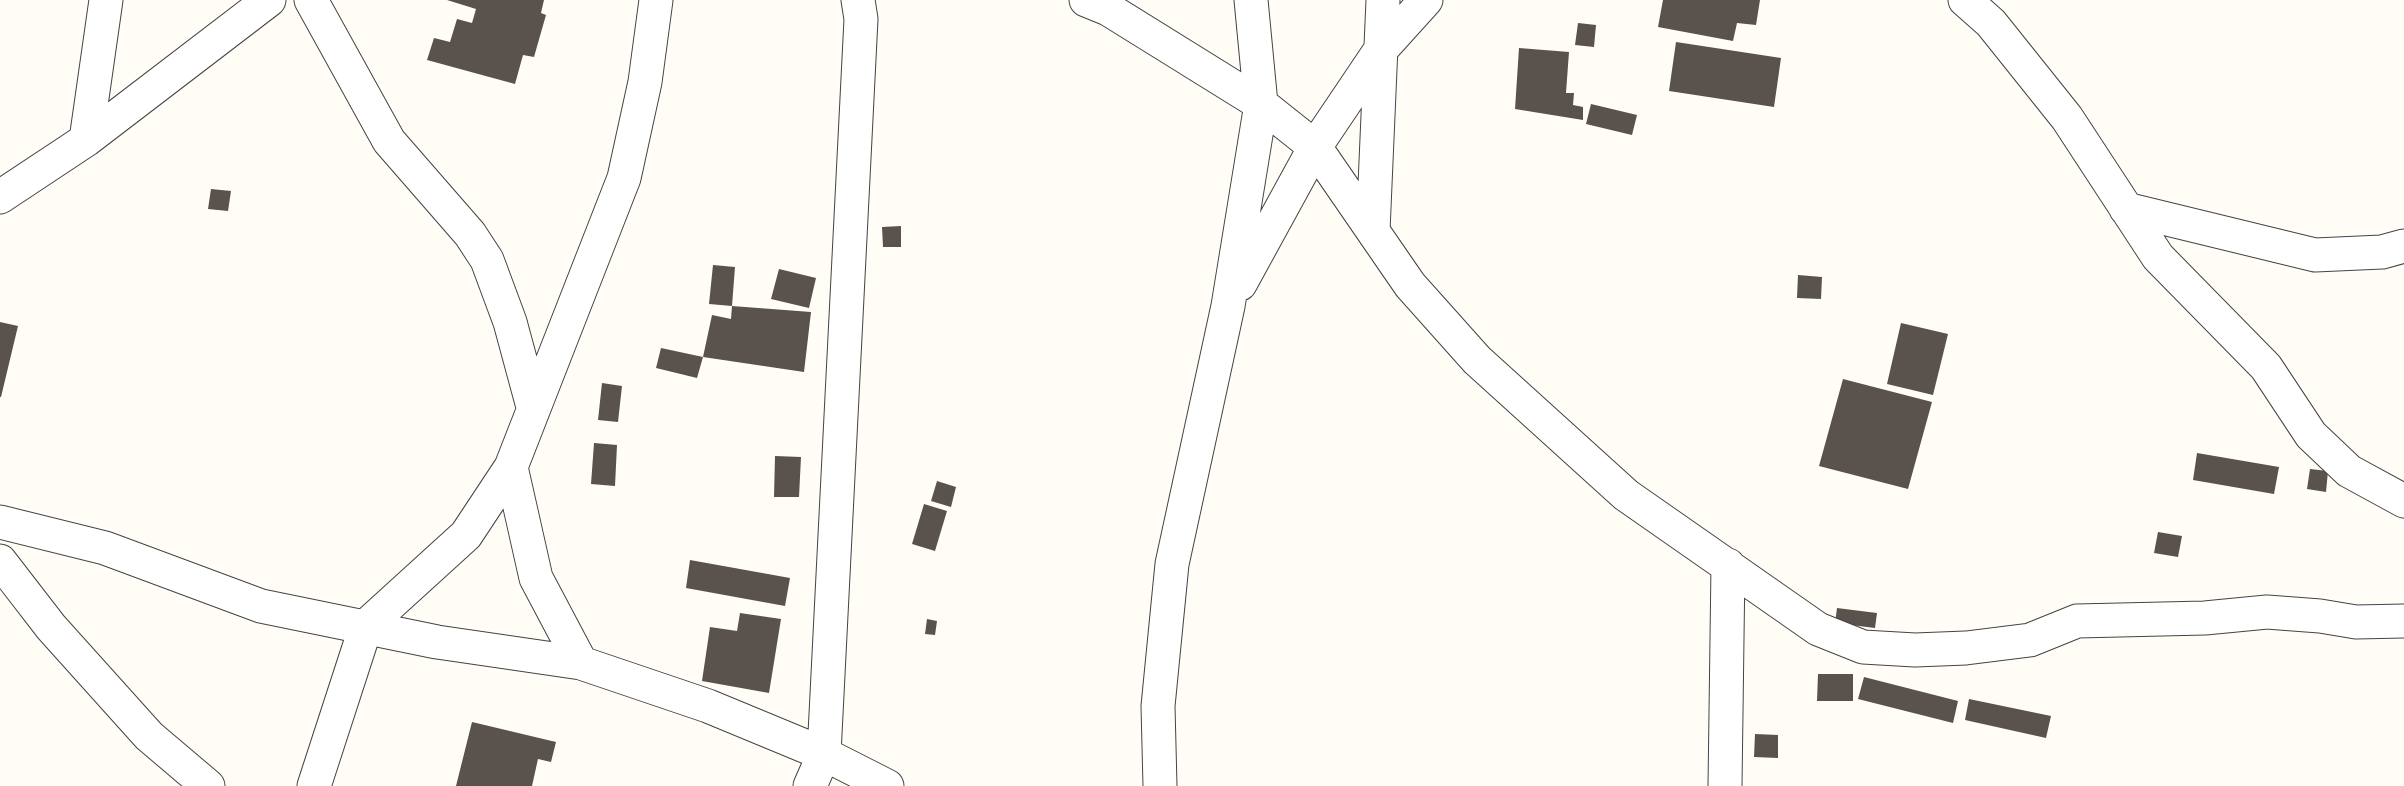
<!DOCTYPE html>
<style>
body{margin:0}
canvas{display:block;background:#fffdf5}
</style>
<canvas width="2404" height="786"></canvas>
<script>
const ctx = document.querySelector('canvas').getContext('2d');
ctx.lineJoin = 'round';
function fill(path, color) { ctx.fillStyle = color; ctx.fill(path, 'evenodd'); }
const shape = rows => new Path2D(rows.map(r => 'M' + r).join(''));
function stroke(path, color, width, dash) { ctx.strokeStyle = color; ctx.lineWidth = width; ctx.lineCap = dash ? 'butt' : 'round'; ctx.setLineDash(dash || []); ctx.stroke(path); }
fill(shape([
 [447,0,544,0,541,13,546,15,534,57,523,55,515,84,427,60,434,38,450,42,457,19,472,23,476,9],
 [1663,0,1760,0,1756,25,1737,23,1733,41,1658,27],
 [1578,23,1596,25,1594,47,1575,45],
 [1676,42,1781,58,1774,107,1669,91],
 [1519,48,1569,52,1566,93,1574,93,1573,105,1583,107,1583,120,1515,109],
 [1591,104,1637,115,1632,135,1586,124],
 [211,189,231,191,228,211,208,209],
 [901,226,901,247,883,247,882,227],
 [713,265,735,267,732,306,811,312,804,372,703,357,712,315,731,319,732,306,709,304],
 [779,269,816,278,809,308,771,299],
 [1798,275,1822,277,1821,299,1797,298],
 [0,322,18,326,1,397,0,397],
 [1901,323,1948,334,1933,395,1887,384],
 [661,348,703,357,697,378,656,368],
 [1843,379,1932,402,1908,489,1819,466],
 [602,383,622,386,618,422,598,420],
 [594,443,617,445,615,486,591,484],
 [2197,453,2279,467,2274,494,2193,480],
 [775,456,801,457,799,497,774,497],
 [2310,469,2328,471,2326,492,2307,489],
 [937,481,956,487,951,507,931,501],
 [924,504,947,511,935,551,912,544],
 [2158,532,2182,536,2178,557,2154,553],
 [690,560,790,578,785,606,686,588],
 [1837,608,1877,613,1875,628,1835,623],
 [740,613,781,619,769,693,702,681,710,627,737,631],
 [927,619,937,621,935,635,925,634],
 [1818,674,1853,674,1853,701,1817,701],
 [1864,677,1958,701,1953,723,1858,699],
 [1969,699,2051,716,2046,738,1965,720],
 [472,722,556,742,551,762,538,759,532,786,456,786],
 [1755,734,1778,735,1778,758,1754,757]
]), '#5a524d');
const minor = shape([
 [311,0,389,141,470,234,487,260,510,322,533,407],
 [1086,0,1108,9,1261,104,1315,147,1410,285,1477,360,1626,495,1818,629,1863,647,1915,650,1966,648,2030,640,2077,621,2205,618,2267,612,2320,616,2356,622,2404,621],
 [1965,0,1991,23,2067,118,2158,257,2266,367,2311,435,2349,471,2404,501],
 [86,140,106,0],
 [0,197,86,140,269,0],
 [2126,209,2315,255,2382,252,2404,246],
 [1373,231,1383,0],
 [1240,284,1315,147,1379,52,1426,0],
 [511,467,536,578,581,663],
 [0,522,105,548,261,606,437,642,581,663,708,706,824,754,887,786],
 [0,561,51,627,149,736,208,786],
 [314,786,366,626,466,535,511,467,624,178,645,82,656,0],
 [810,786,824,754,861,19,858,0],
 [1160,786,1158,706,1172,564,1228,306,1261,104,1251,0],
 [1725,786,1728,565]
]);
stroke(minor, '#444', 35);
stroke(minor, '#fff', 33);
</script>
